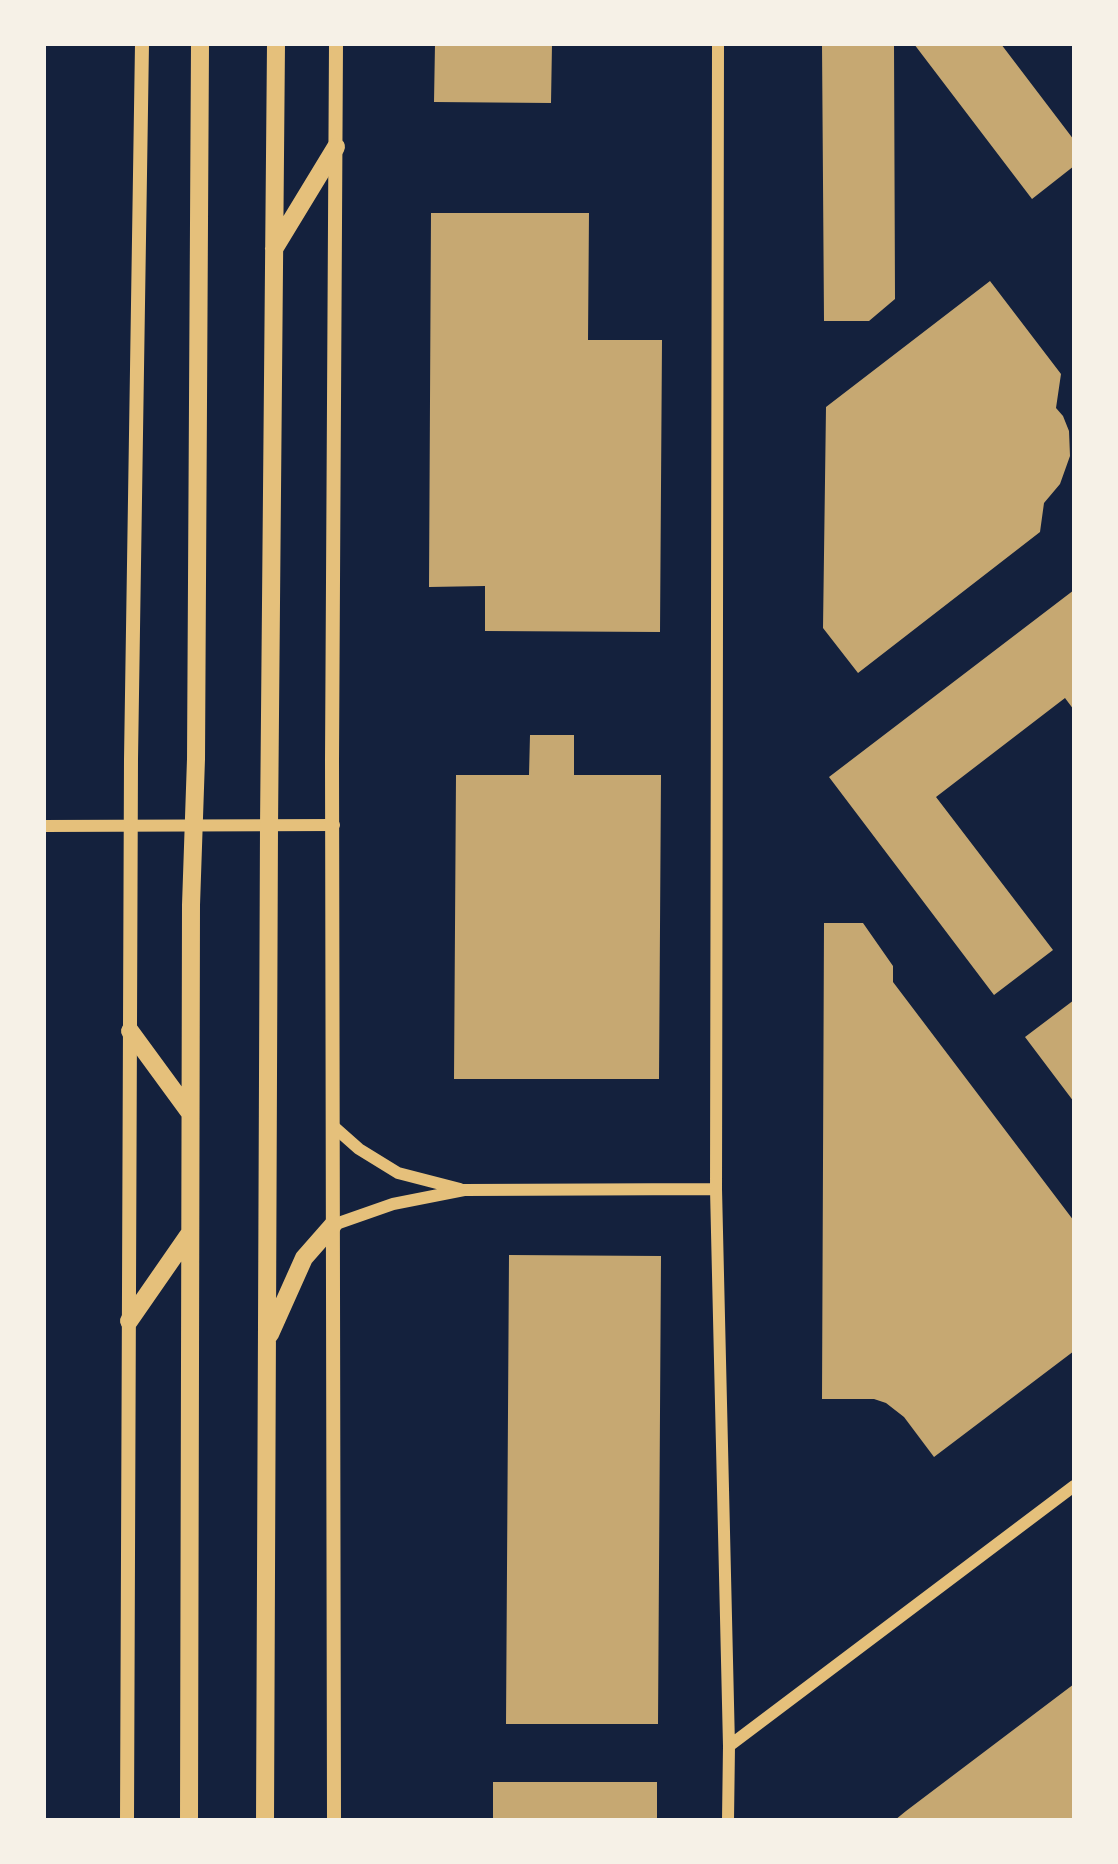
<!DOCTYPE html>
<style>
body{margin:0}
#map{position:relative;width:1118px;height:1864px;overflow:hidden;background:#14213d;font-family:Georgia,serif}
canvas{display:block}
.frame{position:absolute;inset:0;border:46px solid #f6f1e7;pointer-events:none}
</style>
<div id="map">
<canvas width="1118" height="1864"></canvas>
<div class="frame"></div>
</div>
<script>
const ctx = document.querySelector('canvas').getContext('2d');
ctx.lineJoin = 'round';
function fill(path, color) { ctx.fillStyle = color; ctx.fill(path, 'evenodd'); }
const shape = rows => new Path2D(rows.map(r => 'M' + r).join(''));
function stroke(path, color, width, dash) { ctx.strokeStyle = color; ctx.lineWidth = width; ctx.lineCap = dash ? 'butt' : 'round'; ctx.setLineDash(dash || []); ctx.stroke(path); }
fill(shape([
 [435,44,552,44,551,103,434,102],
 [822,44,894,44,895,299,869,321,824,321],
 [914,44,1001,44,1074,140,1074,166,1032,199],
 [431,213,589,213,588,340,662,340,660,632,485,631,485,586,429,587],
 [990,281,1061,374,1056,408,1063,416,1069,431,1070,456,1060,484,1044,503,1040,532,858,673,823,628,826,407],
 [1074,590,1074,710,1065,698,936,797,1053,950,994,995,829,777],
 [530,735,574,735,574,775,661,775,659,1079,454,1079,456,775,529,775],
 [824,923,863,923,893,966,893,982,1074,1221,1074,1351,934,1457,904,1417,886,1403,874,1399,822,1399],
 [1074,1000,1074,1102,1025,1037],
 [509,1255,661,1256,658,1724,506,1724],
 [1074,1684,1074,1820,895,1820,906,1811],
 [493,1782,657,1782,657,1820,493,1820]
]), '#c6a872');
stroke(shape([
 [718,44,716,1189,729,1746,728,1820],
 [44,826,334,825],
 [333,1126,359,1149,398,1173,460,1189],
 [333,1225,393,1204,464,1190,716,1189],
 [729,1746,1074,1486]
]), '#e5c07b', 12);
stroke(shape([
 [127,1820,131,759,142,44],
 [334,1820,332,759,336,44]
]), '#e5c07b', 14);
stroke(shape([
 [274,249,336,147],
 [130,1031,190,1113],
 [129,1321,190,1233],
 [270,1334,304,1258,333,1225],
 [189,1820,191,905,196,759,200,44],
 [265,1820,269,826,276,44]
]), '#e5c07b', 18);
</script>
